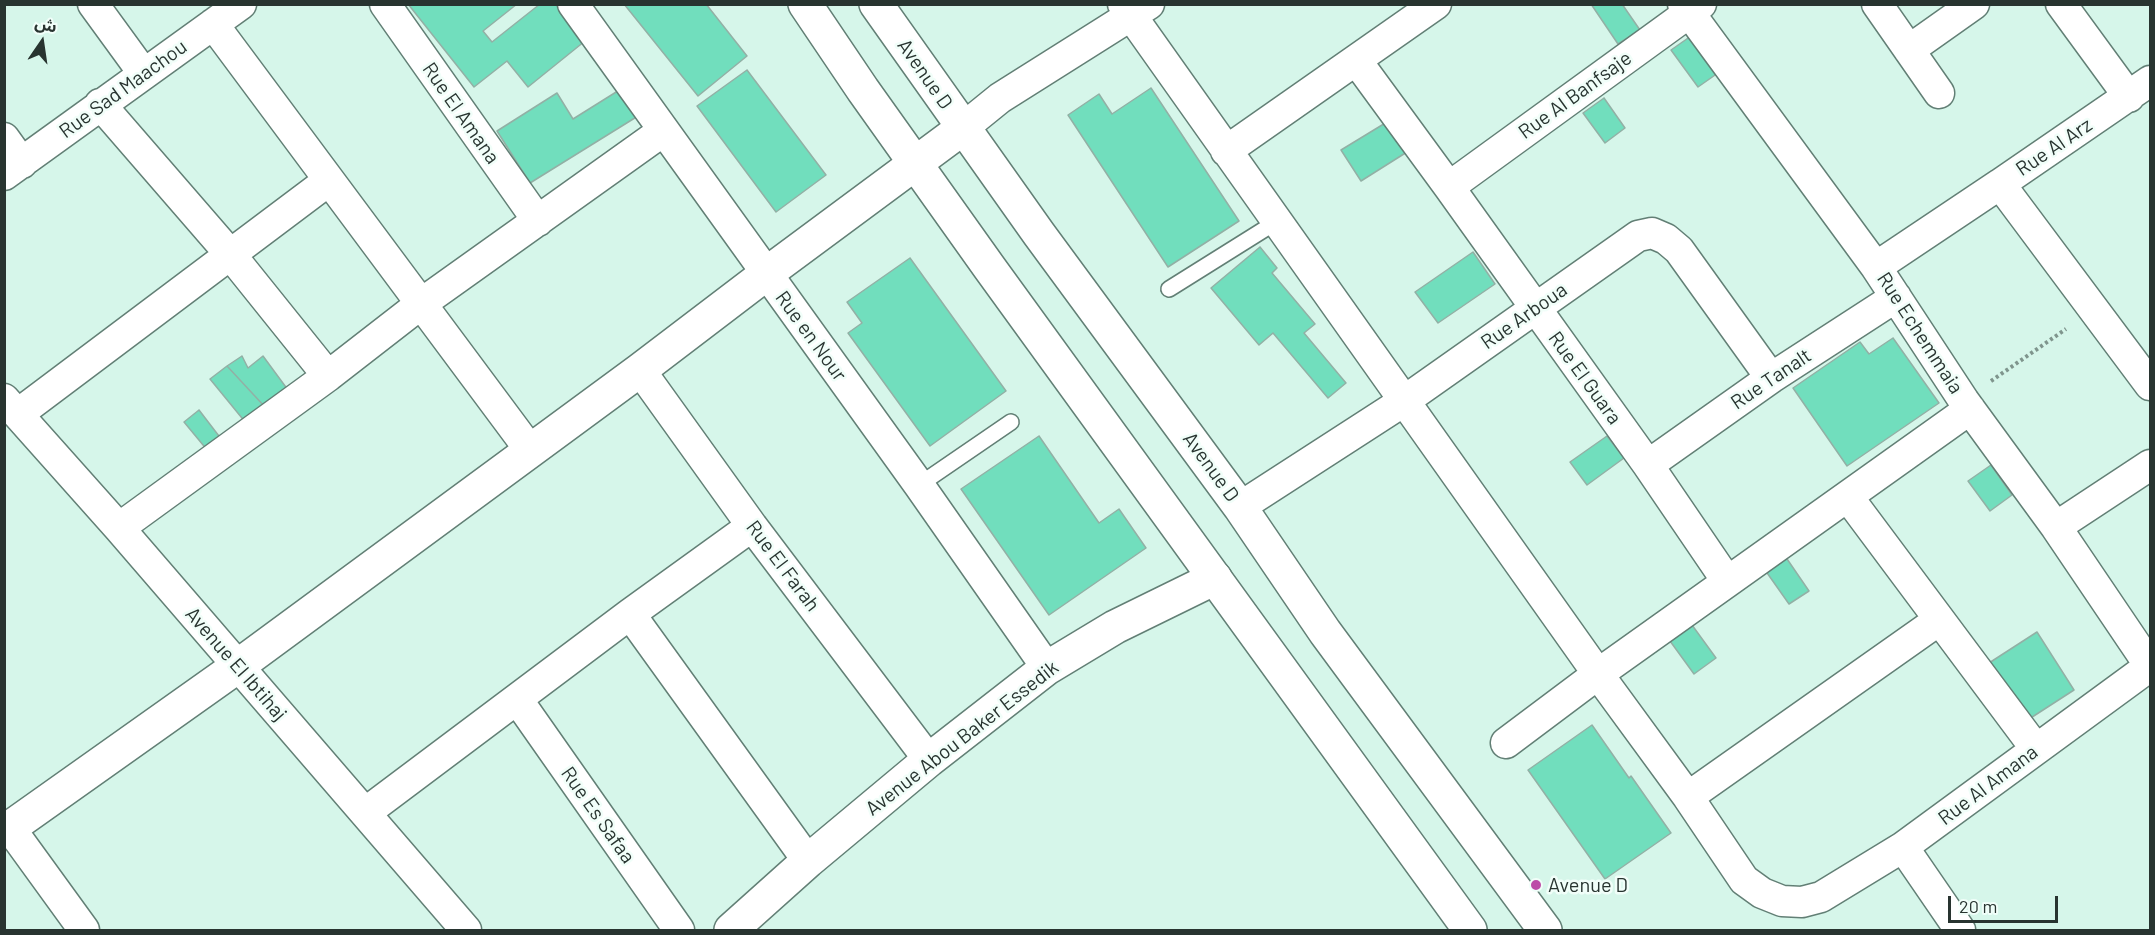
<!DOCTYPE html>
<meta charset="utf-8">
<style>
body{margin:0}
#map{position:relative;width:2155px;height:935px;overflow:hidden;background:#d6f6ea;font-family:Barlow,"Noto Sans Arabic",sans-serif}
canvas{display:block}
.frame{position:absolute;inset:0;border:6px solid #283430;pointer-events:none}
.north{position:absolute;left:12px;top:12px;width:60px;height:60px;-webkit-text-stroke:4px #f1fef9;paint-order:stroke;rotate:13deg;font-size:16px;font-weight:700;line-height:24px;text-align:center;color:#283430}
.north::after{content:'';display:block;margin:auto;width:21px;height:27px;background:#283430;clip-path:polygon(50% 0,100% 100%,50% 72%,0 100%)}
.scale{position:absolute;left:1948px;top:896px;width:110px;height:27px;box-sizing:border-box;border:3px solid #283430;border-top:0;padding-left:8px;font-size:18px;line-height:21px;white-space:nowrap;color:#283430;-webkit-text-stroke:4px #f1fef9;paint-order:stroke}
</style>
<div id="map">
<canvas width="2155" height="935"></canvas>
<div class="frame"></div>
<div class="north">ش</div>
<div class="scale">20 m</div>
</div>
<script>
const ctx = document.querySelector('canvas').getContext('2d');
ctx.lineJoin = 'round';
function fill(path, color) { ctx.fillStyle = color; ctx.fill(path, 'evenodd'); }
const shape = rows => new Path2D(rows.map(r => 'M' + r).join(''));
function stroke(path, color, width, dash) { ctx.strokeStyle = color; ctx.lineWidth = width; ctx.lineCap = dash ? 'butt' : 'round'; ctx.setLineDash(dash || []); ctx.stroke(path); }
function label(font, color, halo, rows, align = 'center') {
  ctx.font = font + ' Barlow,sans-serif'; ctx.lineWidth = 5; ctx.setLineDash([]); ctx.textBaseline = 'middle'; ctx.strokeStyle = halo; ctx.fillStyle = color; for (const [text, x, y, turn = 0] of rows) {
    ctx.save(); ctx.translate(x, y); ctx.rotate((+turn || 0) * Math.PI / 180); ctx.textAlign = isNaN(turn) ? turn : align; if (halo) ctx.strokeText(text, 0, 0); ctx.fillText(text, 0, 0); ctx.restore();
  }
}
const building = shape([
 [408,4,517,4,483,31,492,42,540,4,556,4,585,41,528,87,507,61,474,87,408,4],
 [624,4,706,4,747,56,698,96,624,4],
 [1591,4,1622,4,1640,30,1618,44,1591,4],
 [1691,36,1718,73,1698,87,1671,50,1691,36],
 [747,70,826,175,776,212,697,106,747,70],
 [1151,88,1239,221,1168,267,1068,115,1099,94,1112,114,1151,88],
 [621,89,638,116,530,183,497,131,557,93,573,119,621,89],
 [1604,98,1625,128,1605,143,1583,113,1604,98],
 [1387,122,1407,152,1361,181,1341,150,1387,122],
 [1260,247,1277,268,1272,273,1315,324,1304,333,1346,383,1328,398,1273,333,1259,345,1211,288,1260,247],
 [1473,252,1495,284,1438,323,1415,292,1473,252],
 [910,258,1006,391,930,446,848,333,862,323,847,302,910,258],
 [1893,338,1939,403,1847,466,1793,388,1860,342,1869,354,1893,338],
 [242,356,248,368,263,356,288,390,265,407,227,366,242,356],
 [227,366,265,407,246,423,210,379,227,366],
 [199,410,222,440,208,451,184,422,199,410],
 [1039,436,1099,523,1119,509,1146,548,1049,615,961,489,1039,436],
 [1607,436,1624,458,1587,485,1570,462,1607,436],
 [1991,465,2012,495,1990,511,1968,481,1991,465],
 [1785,556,1809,591,1789,604,1765,570,1785,556],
 [1692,625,1716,658,1694,674,1670,641,1692,625],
 [2037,632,2074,690,2026,721,1989,663,2037,632],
 [1592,725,1629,778,1631,776,1671,833,1605,879,1528,770,1592,725]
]);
fill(building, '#71debd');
stroke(building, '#92b0a5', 1.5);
const lane = shape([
 [1169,289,1276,222],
 [919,485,1011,422]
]);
const street = shape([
 [93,4,144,74],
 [385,4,538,221],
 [573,4,919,485,1047,668],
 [1123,4,1598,674,1688,797,1744,880,1762,893,1782,901,1802,902,1821,897,1903,847,2150,666],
 [1683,4,1876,267,1964,401,2056,527,2150,666],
 [1877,4,1939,93],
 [2061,4,2129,97],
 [213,24,530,450],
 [1909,50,1974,4],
 [1356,60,1449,187,1648,465,1727,581],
 [2150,81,2000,184,2150,385],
 [100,104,230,254,328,376],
 [963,128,1000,98,1149,4],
 [4,138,22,163],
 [1226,151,1436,4],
 [4,175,241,4],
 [1449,187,1701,4],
 [1876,267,2000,184],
 [640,370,752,526,929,760],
 [4,399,119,528,466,930],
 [18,414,328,181],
 [1648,465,1771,378,1896,297],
 [1848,497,2036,749],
 [1240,507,1404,401,1638,236,1652,233,1666,239,1679,250,1771,378],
 [2056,527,2150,465],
 [119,528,328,376,422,303,663,131],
 [630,614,808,861],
 [517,699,679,930],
 [1506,743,1598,674,1970,409],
 [1688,797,1939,620],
 [365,813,630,614,752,526],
 [10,828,84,930],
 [1903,847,1960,930]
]);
const secondary = shape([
 [4,832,238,666,640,370,766,274,963,128],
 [731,930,808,861,929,760,1047,668,1115,627,1215,578]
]);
const primary = shape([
 [805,4,863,90,989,267,1470,930],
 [876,4,1039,234,1240,507,1325,632,1545,930]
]);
stroke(lane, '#627f75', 18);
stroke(street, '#627f75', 33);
stroke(secondary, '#627f75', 36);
stroke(primary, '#627f75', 36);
stroke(shape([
 [1991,381,2066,329]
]), '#7f958d', 4, [3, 3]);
stroke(lane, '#fff', 15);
stroke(street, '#fff', 30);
stroke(secondary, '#fff', 33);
stroke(primary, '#fff', 33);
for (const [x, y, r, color] of [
 [1536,885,6,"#bc4ba7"]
]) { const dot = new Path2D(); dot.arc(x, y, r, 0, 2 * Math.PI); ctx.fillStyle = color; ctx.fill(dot); stroke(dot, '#f1fef9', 2); }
label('20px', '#283430', '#f1fef9', [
 ["Avenue D",925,74,55],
 ["Rue Sad Maachou",123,89,-36],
 ["Rue Al Banfsaje",1575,95,-36],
 ["Rue El Amana",461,113,55],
 ["Rue Al Arz",2054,147,-34],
 ["Rue Arboua",1524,316,-35],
 ["Rue Echemmaia",1920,333,57],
 ["Rue en Nour",811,336,54],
 ["Rue El Guara",1585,378,54],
 ["Rue Tanalt",1771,379,-34],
 ["Avenue D",1211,467,54],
 ["Rue El Farah",783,566,53],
 ["Avenue El Ibtihaj",236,664,49],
 ["Avenue Abou Baker Essedik",962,738,-38],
 ["Rue Al Amana",1988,785,-37],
 ["Rue Es Safaa",598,815,55]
]);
label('20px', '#283430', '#f1fef9', [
 ["Avenue D",1548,885]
], 'left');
</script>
